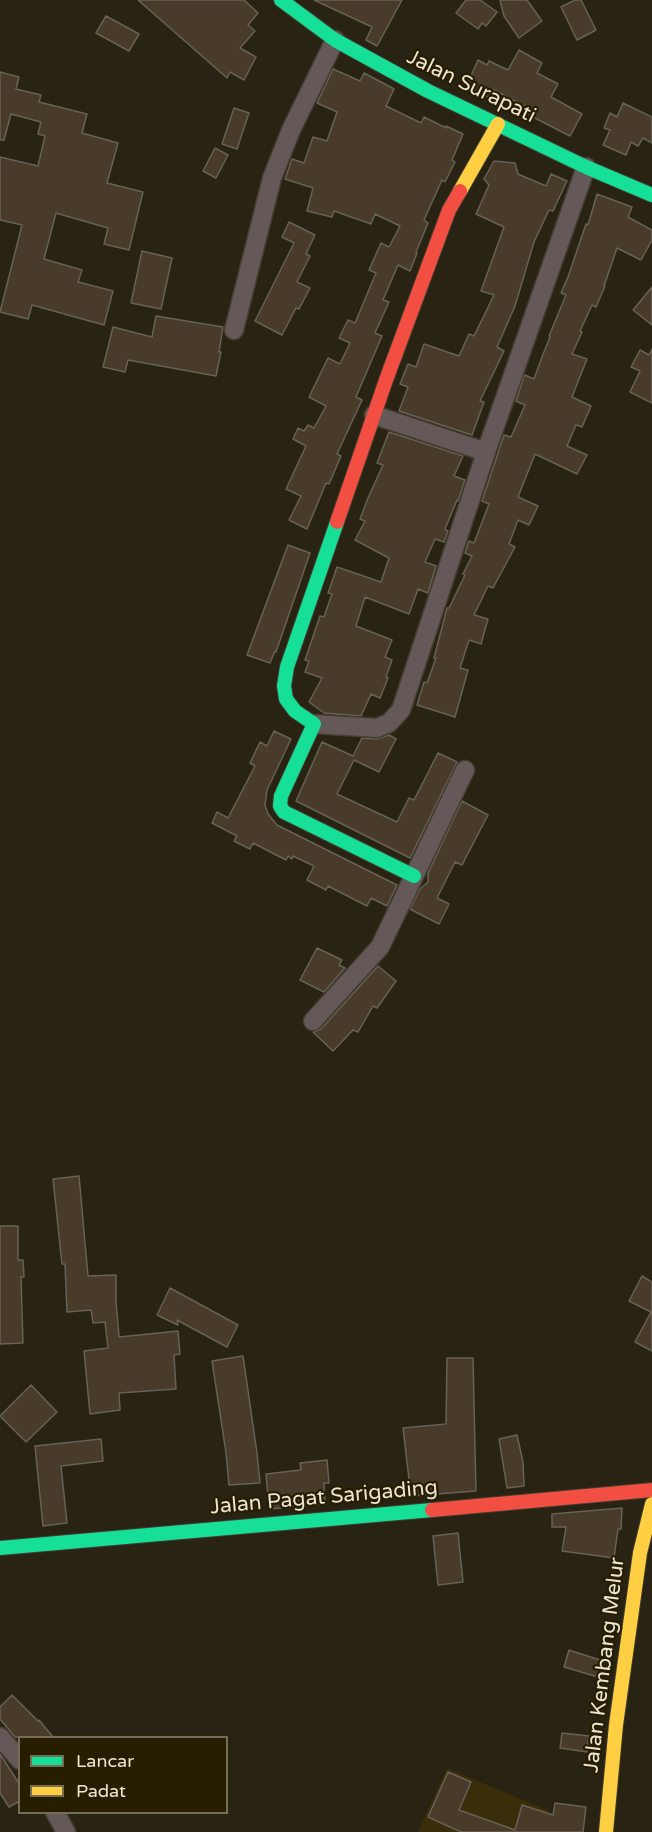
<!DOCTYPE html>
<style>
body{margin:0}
#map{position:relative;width:652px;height:1832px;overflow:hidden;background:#282312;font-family:"Varela Round",sans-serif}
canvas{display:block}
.legend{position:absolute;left:18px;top:1736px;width:210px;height:78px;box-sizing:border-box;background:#271e01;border:2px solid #756e55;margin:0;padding:8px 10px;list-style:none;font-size:18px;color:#ebe6d4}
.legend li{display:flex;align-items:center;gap:12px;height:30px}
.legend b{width:30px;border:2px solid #756e55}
</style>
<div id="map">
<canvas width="652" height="1832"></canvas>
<ul class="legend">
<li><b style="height:8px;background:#16e098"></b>Lancar</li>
<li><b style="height:8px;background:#ffcf43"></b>Padat</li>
</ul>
</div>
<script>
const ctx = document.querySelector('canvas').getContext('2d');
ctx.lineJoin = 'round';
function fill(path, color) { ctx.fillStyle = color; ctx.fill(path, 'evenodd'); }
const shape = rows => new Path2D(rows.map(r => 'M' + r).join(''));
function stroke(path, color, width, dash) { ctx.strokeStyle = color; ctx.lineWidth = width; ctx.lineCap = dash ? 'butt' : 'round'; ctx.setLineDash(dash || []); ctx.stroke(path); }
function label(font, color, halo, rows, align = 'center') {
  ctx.font = font + ' "Varela Round",sans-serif'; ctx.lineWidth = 4.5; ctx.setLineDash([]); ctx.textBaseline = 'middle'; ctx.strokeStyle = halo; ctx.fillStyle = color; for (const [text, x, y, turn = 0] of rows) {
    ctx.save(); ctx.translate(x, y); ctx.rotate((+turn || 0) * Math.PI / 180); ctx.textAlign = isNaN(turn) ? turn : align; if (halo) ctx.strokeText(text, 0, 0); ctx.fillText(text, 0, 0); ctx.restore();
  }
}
fill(shape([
 [447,1768,549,1811,543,1832,418,1832]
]), '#392e09');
const building = shape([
 [138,0,244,0,258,13,248,25,255,31,240,48,256,57,244,80,230,72,227,78,138,0],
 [314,0,402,0,377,46,366,40,372,27,314,0],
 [466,0,480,0,497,12,486,26,482,23,478,29,456,13,466,0],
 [500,0,527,0,542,21,519,38,504,16,500,0],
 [575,0,581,0,596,30,577,40,561,7,575,0],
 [106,16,139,34,129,51,96,33,106,16],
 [519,50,542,63,537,73,558,84,551,97,582,114,570,136,529,115,532,110,494,90,490,98,466,87,478,60,487,65,489,61,508,70,519,50],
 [333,69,360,81,364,73,394,89,386,106,421,123,424,117,446,128,446,126,463,134,452,160,455,162,445,182,442,180,424,220,428,223,416,252,417,253,412,266,410,271,398,265,383,300,389,302,375,333,382,336,356,397,362,400,337,454,341,456,329,484,326,483,307,529,289,520,301,496,286,489,306,446,293,439,298,428,304,431,308,425,314,428,326,406,309,397,328,358,340,364,350,343,339,338,348,320,355,323,376,273,369,270,381,243,389,247,400,226,375,214,371,224,334,211,332,217,307,211,313,188,285,179,292,159,304,163,313,137,327,141,337,112,317,103,333,69],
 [0,72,19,77,16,89,41,95,39,102,87,114,82,133,118,143,107,183,143,192,129,250,104,244,108,228,56,213,44,259,82,270,78,282,113,291,104,325,32,305,28,319,0,312,22,225,0,220,0,157,38,166,45,136,38,134,41,122,11,114,4,140,0,140,0,72],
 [623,103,652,117,652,143,643,138,638,146,631,142,626,155,603,145,610,130,604,128,610,113,617,117,623,103],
 [234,108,249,113,237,149,222,144,234,108],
 [215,148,228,155,216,178,203,171,215,148],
 [494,161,515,163,518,174,546,186,551,174,567,181,553,211,549,210,534,242,515,306,497,347,504,351,480,401,484,402,472,435,399,411,408,387,400,384,408,364,416,367,424,344,459,356,469,334,474,336,494,295,481,291,504,227,476,214,489,185,484,179,494,161],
 [597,194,632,207,628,217,652,230,652,240,641,260,617,248,604,286,605,286,596,307,592,305,580,331,582,332,572,354,587,359,572,397,591,406,582,427,576,425,567,446,587,455,577,474,535,454,518,497,538,506,529,525,518,520,509,544,515,547,493,588,488,586,474,615,488,619,481,644,469,640,460,668,468,670,455,717,417,705,424,682,427,683,436,658,434,658,447,608,449,608,465,575,463,574,472,556,465,553,469,541,474,543,489,504,482,501,504,435,511,437,525,405,516,401,523,379,525,375,534,379,542,357,550,337,549,336,566,295,561,293,568,277,586,224,588,225,597,194],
 [289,222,315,235,306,254,310,256,297,282,310,288,299,309,296,308,282,335,255,321,294,243,282,237,289,222],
 [142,251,172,258,161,309,131,303,142,251],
 [652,287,652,325,633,310,652,287],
 [156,316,223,327,219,352,221,352,216,376,128,360,125,372,103,367,113,327,152,337,156,316],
 [652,349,652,403,630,392,640,371,631,367,640,350,649,355,652,349],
 [389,432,463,456,454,476,465,480,458,501,457,500,445,529,448,531,444,542,435,539,425,562,436,566,428,593,418,589,409,614,365,597,356,626,392,640,385,657,392,660,386,677,388,678,380,698,371,694,361,716,324,713,309,702,322,678,305,672,309,661,305,660,320,616,324,617,332,594,328,593,337,567,381,582,389,558,355,540,365,521,360,519,368,498,383,465,377,463,389,432],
 [288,545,310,553,276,652,275,651,270,663,247,655,288,545],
 [274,731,291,739,267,790,265,805,268,814,277,825,397,885,387,906,371,898,367,906,328,886,326,890,307,880,314,866,293,856,292,859,288,856,286,860,253,843,250,849,234,841,237,836,212,823,217,812,228,818,255,766,250,763,260,742,267,746,274,731],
 [389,735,396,739,379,772,354,760,337,794,397,822,409,798,414,800,438,753,457,762,410,858,296,801,322,742,353,756,362,738,377,739,389,735],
 [462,801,488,815,462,865,455,862,437,898,449,904,439,924,410,909,420,889,428,882,428,873,462,801],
 [317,948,342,960,339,965,345,968,324,992,300,980,317,948],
 [378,966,396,981,377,1008,373,1006,358,1032,353,1030,333,1051,313,1032,321,1029,378,966],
 [79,1176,88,1276,116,1275,116,1301,119,1337,178,1331,180,1354,174,1355,176,1389,119,1393,120,1410,90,1414,84,1351,108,1348,105,1322,93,1323,91,1310,67,1312,65,1264,62,1264,53,1179,79,1176],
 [0,1226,18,1226,18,1260,23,1260,24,1277,21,1277,23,1343,0,1344,0,1226],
 [642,1276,652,1282,652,1351,635,1342,651,1312,629,1301,642,1276],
 [170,1288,238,1325,227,1347,177,1320,178,1325,157,1315,170,1288],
 [243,1356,257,1453,260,1483,229,1485,226,1453,212,1361,243,1356],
 [447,1358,473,1358,476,1491,411,1496,403,1428,446,1424,447,1358],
 [31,1385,57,1412,26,1442,0,1416,31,1385],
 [517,1435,523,1462,524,1486,507,1488,499,1439,517,1435],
 [101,1439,103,1461,61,1466,67,1523,43,1526,35,1446,101,1439],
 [327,1460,329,1483,324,1483,325,1504,269,1509,266,1474,301,1470,300,1463,327,1460],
 [622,1508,621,1529,618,1529,614,1558,562,1551,566,1527,552,1527,552,1514,622,1508],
 [458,1533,463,1582,438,1585,433,1536,458,1533],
 [569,1650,603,1661,598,1677,564,1667,569,1650],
 [12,1695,38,1721,39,1720,53,1737,15,1737,0,1719,0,1707,12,1695],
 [562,1733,589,1736,587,1752,560,1748,562,1733],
 [0,1754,20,1785,20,1801,9,1807,0,1793,0,1754],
 [448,1772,471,1782,459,1810,515,1830,522,1805,553,1815,555,1803,586,1807,583,1832,461,1832,428,1817,448,1772]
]);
fill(building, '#483b29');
stroke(building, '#686155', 1.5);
const street = shape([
 [234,330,272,178,291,130,335,40],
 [374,415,486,452],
 [314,724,377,728,389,723,401,710,486,452,586,167],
 [313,1021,380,947,465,770],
 [0,1737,20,1760],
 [55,1812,66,1832]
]);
const fast = shape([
 [281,0,335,40,428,91,586,167,652,195],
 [337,522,287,667,284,686,286,699,295,711,314,724,281,796,280,806,284,812,414,876],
 [0,1548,432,1510]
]);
const slow = shape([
 [460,191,498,124],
 [606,1832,616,1725,640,1553,652,1504]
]);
const jam = shape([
 [337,522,386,380,449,210,460,191],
 [432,1510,652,1490]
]);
stroke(street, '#423d2f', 21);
stroke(fast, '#423d2f', 16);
stroke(slow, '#423d2f', 16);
stroke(jam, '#423d2f', 16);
stroke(street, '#645859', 18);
stroke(fast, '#16e098', 14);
stroke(slow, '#ffcf43', 14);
stroke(jam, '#f24e42', 14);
label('21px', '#ebe6d4', '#271e01', [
 ["Jalan Surapati",471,87,26],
 ["Jalan Pagat Sarigading",324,1498,-5],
 ["Jalan Kembang Melur",605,1665,-83]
]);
</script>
